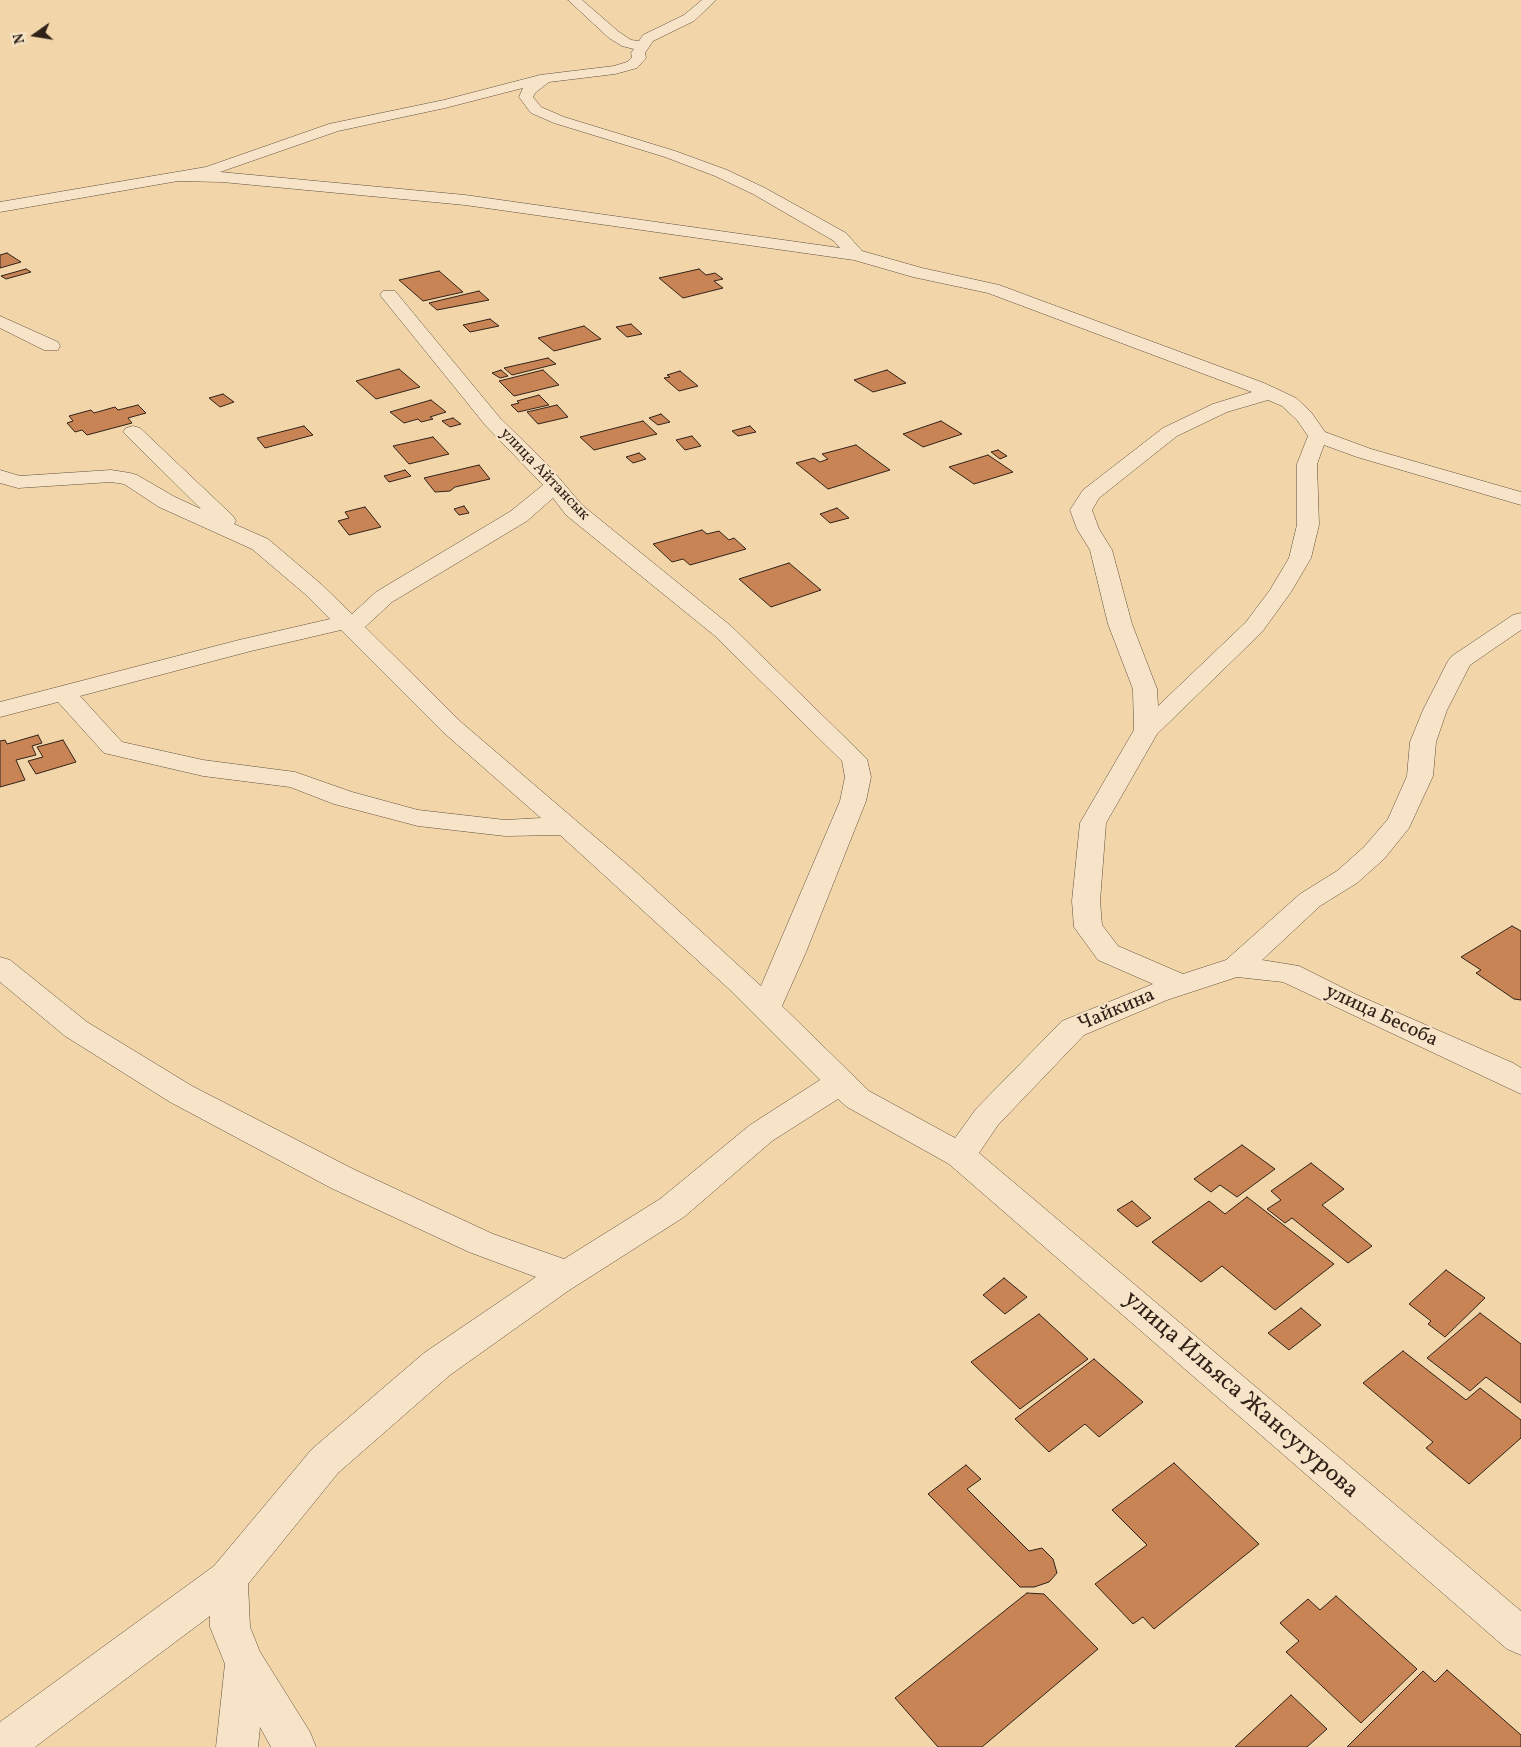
<!DOCTYPE html>
<meta charset="utf-8">
<style>
body{margin:0}
#map{position:relative;width:1521px;height:1747px;overflow:hidden;background:#f2d6aa;font-family:Vollkorn,serif}
canvas{display:block}
.north{position:absolute;left:10px;top:10px;width:50px;height:50px;-webkit-text-stroke:4px #f7e4c8;paint-order:stroke;rotate:257deg;font-size:14px;font-weight:700;line-height:20px;text-align:center;color:#302219}
.north::after{content:'';display:block;margin:auto;width:18px;height:22px;background:#302219;clip-path:polygon(50% 0,100% 100%,50% 72%,0 100%)}
</style>
<div id="map">
<canvas width="1521" height="1747"></canvas>
<div class="north">N</div>
</div>
<script>
const ctx = document.querySelector('canvas').getContext('2d');
ctx.lineJoin = 'round';
function fill(path, color) { ctx.fillStyle = color; ctx.fill(path, 'evenodd'); }
const shape = rows => new Path2D(rows.map(r => 'M' + r).join(''));
function stroke(path, color, width, dash) { ctx.strokeStyle = color; ctx.lineWidth = width; ctx.lineCap = dash ? 'butt' : 'round'; ctx.setLineDash(dash || []); ctx.stroke(path); }
function label(font, color, halo, rows, align = 'center') {
  ctx.font = font + ' Vollkorn,serif'; ctx.lineWidth = 4.5; ctx.setLineDash([]); ctx.textBaseline = 'middle'; ctx.strokeStyle = halo; ctx.fillStyle = color; for (const [text, x, y, turn = 0] of rows) {
    ctx.save(); ctx.translate(x, y); ctx.rotate((+turn || 0) * Math.PI / 180); ctx.textAlign = isNaN(turn) ? turn : align; if (halo) ctx.strokeText(text, 0, 0); ctx.fillText(text, 0, 0); ctx.restore();
  }
}
const building = shape([
 [7,253,21,262,0,268,0,255,7,253],
 [26,269,31,272,6,279,1,276,26,269],
 [699,269,706,275,715,273,723,279,714,281,723,288,683,298,659,278,699,269],
 [439,271,463,292,423,301,399,280,439,271],
 [479,291,489,300,437,310,429,303,479,291],
 [490,319,499,326,470,332,463,325,490,319],
 [631,324,642,334,627,337,616,327,631,324],
 [584,326,601,339,554,351,538,338,584,326],
 [548,358,556,364,512,375,504,368,548,358],
 [399,369,420,387,376,399,356,381,399,369],
 [501,370,508,376,500,378,492,373,501,370],
 [543,370,559,385,514,396,499,381,543,370],
 [887,370,906,383,873,392,854,380,887,370],
 [680,371,698,386,679,391,664,378,670,377,667,375,680,371],
 [223,394,234,402,220,407,209,398,223,394],
 [539,395,549,405,518,412,511,405,519,403,517,401,539,395],
 [431,400,446,412,430,417,433,419,421,422,418,419,404,423,390,412,431,400],
 [138,405,146,413,128,418,132,423,87,435,82,430,75,432,67,423,73,421,69,416,91,410,94,413,115,407,118,410,138,405],
 [557,405,568,417,538,424,527,412,557,405],
 [661,414,670,422,658,425,649,418,661,414],
 [453,418,461,424,450,427,442,421,453,418],
 [643,421,657,434,594,450,580,437,643,421],
 [941,421,962,434,923,447,903,434,941,421],
 [304,426,313,435,265,448,257,438,304,426],
 [750,426,756,432,738,436,732,431,750,426],
 [692,436,701,446,685,450,676,440,692,436],
 [433,437,449,454,409,464,393,446,433,437],
 [856,445,890,470,828,489,796,463,814,458,820,462,828,459,822,454,856,445],
 [998,450,1007,456,1000,459,991,452,998,450],
 [639,453,646,459,633,463,626,457,639,453],
 [988,455,1013,472,974,484,949,467,988,455],
 [479,465,490,479,455,487,450,491,435,492,424,478,479,465],
 [405,470,411,476,389,482,384,476,405,470],
 [464,506,469,513,459,515,454,509,464,506],
 [365,507,381,527,349,535,338,521,349,518,345,512,365,507],
 [837,508,849,518,830,523,820,514,837,508],
 [702,530,707,534,719,531,729,540,734,538,746,549,690,565,683,559,672,562,653,544,702,530],
 [789,563,821,590,771,607,739,579,789,563],
 [38,735,42,743,32,746,36,755,16,760,25,780,0,787,0,741,5,740,7,744,38,735],
 [63,740,76,762,36,774,28,761,43,757,37,747,63,740],
 [1512,926,1521,931,1521,1000,1514,999,1476,973,1481,970,1461,957,1512,926],
 [1242,1145,1275,1169,1237,1197,1220,1185,1211,1192,1194,1179,1242,1145],
 [1311,1163,1344,1189,1322,1205,1372,1246,1348,1263,1292,1218,1285,1223,1267,1209,1281,1200,1271,1191,1311,1163],
 [1247,1197,1334,1264,1275,1310,1222,1266,1201,1282,1152,1242,1209,1201,1225,1214,1247,1197],
 [1132,1201,1151,1218,1137,1227,1117,1210,1132,1201],
 [1446,1270,1485,1298,1445,1337,1428,1324,1431,1321,1409,1304,1446,1270],
 [1004,1278,1027,1297,1005,1314,983,1295,1004,1278],
 [1301,1308,1321,1325,1289,1350,1268,1333,1301,1308],
 [1480,1313,1521,1344,1521,1403,1486,1377,1470,1391,1427,1358,1480,1313],
 [1039,1314,1088,1359,1020,1409,971,1362,1039,1314],
 [1403,1351,1466,1400,1480,1388,1521,1420,1521,1438,1469,1484,1426,1448,1433,1442,1363,1383,1403,1351],
 [1094,1359,1143,1402,1099,1437,1085,1424,1049,1452,1015,1419,1094,1359],
 [1174,1463,1259,1544,1154,1629,1143,1617,1133,1624,1095,1584,1147,1545,1112,1510,1174,1463],
 [966,1465,981,1479,967,1489,1029,1551,1042,1548,1053,1559,1057,1573,1049,1582,1034,1587,1020,1587,928,1494,966,1465],
 [1027,1593,1044,1594,1098,1649,982,1747,938,1747,895,1698,1027,1593],
 [1336,1596,1417,1669,1361,1723,1286,1652,1299,1641,1280,1623,1308,1599,1320,1610,1336,1596],
 [1447,1670,1521,1735,1521,1747,1347,1747,1423,1671,1435,1682,1447,1670],
 [1291,1695,1327,1729,1307,1747,1235,1747,1291,1695]
]);
fill(building, '#c98455');
stroke(building, '#302219', 1);
const minor = shape([
 [568,0,582,0,619,32,631,40,639,41,643,35,684,15,702,0,716,0,694,21,653,41,645,53,646,58,637,68,615,74,549,82,535,93,533,97,541,107,564,117,675,151,727,170,765,188,846,233,862,251,922,268,999,285,1264,383,1296,398,1311,412,1325,432,1371,449,1521,492,1521,505,1357,457,1324,445,1317,464,1319,525,1311,558,1291,592,1262,632,1157,734,1106,823,1100,901,1102,925,1118,946,1183,974,1226,960,1300,894,1337,871,1364,847,1388,819,1407,776,1410,742,1423,710,1448,661,1452,656,1513,615,1521,613,1521,630,1470,665,1447,710,1436,742,1433,776,1409,828,1384,859,1357,883,1320,906,1262,960,1299,966,1355,994,1513,1063,1521,1068,1521,1094,1283,982,1237,977,1167,1000,1084,1035,998,1125,979,1153,1521,1611,1521,1655,1507,1649,949,1164,847,1107,838,1099,772,1141,684,1217,568,1291,450,1375,338,1473,248,1584,250,1627,260,1652,310,1732,316,1747,271,1747,260,1727,258,1747,216,1747,225,1664,210,1627,210,1616,35,1747,0,1747,0,1722,214,1566,312,1449,424,1353,536,1277,469,1252,331,1188,170,1102,65,1036,0,982,0,957,10,960,87,1022,192,1086,355,1170,493,1234,564,1259,660,1199,750,1125,820,1080,729,989,560,835,505,836,418,826,334,804,290,787,203,776,104,753,58,702,0,717,0,702,239,640,330,619,305,594,252,549,159,507,124,484,111,482,18,488,0,483,0,470,20,476,111,470,130,473,137,475,175,497,201,509,123,432,126,428,133,426,140,428,233,516,236,521,234,524,268,539,321,584,352,614,376,592,511,511,543,485,486,426,380,295,383,291,395,291,500,418,548,465,582,505,731,626,867,759,871,777,866,801,806,952,782,1006,869,1091,955,1138,976,1109,1062,1021,1153,984,1098,960,1074,927,1072,901,1080,823,1134,730,1133,689,1108,624,1090,550,1077,529,1070,510,1083,490,1163,428,1213,404,1252,392,988,293,913,277,854,260,465,205,222,182,178,181,0,212,0,202,206,167,329,124,444,100,540,75,614,66,627,62,632,57,631,53,634,49,622,46,609,38,568,0],
 [523,88,519,97,531,113,554,123,665,157,715,176,753,194,834,241,840,248,465,195,220,172,338,131,445,108,523,88],
 [1268,400,1282,406,1297,420,1308,436,1297,464,1297,525,1289,558,1270,590,1246,622,1158,706,1157,689,1132,624,1112,550,1099,529,1092,510,1099,498,1177,436,1227,412,1268,400],
 [553,498,566,515,715,636,842,761,845,777,840,801,761,986,636,872,461,722,365,627,392,602,527,521,553,498],
 [341,630,443,732,541,818,505,820,418,810,352,792,295,772,203,760,122,742,80,696,251,651,341,630],
 [0,316,58,342,60,346,58,350,44,350,0,328,0,316]
]);
stroke(minor, '#604f3d', 1);
fill(minor, '#f7e4c8');
label('16px', '#302219', '#f7e4c8', [
 ["улица Айтансык",544,475,46]
]);
label('20px', '#302219', '#f7e4c8', [
 ["Чайкина",1117,1011,-23],
 ["улица Бесоба",1381,1017,25]
]);
label('24px', '#302219', '#f7e4c8', [
 ["улица Ильяса Жансугурова",1240,1396,41]
]);
</script>
